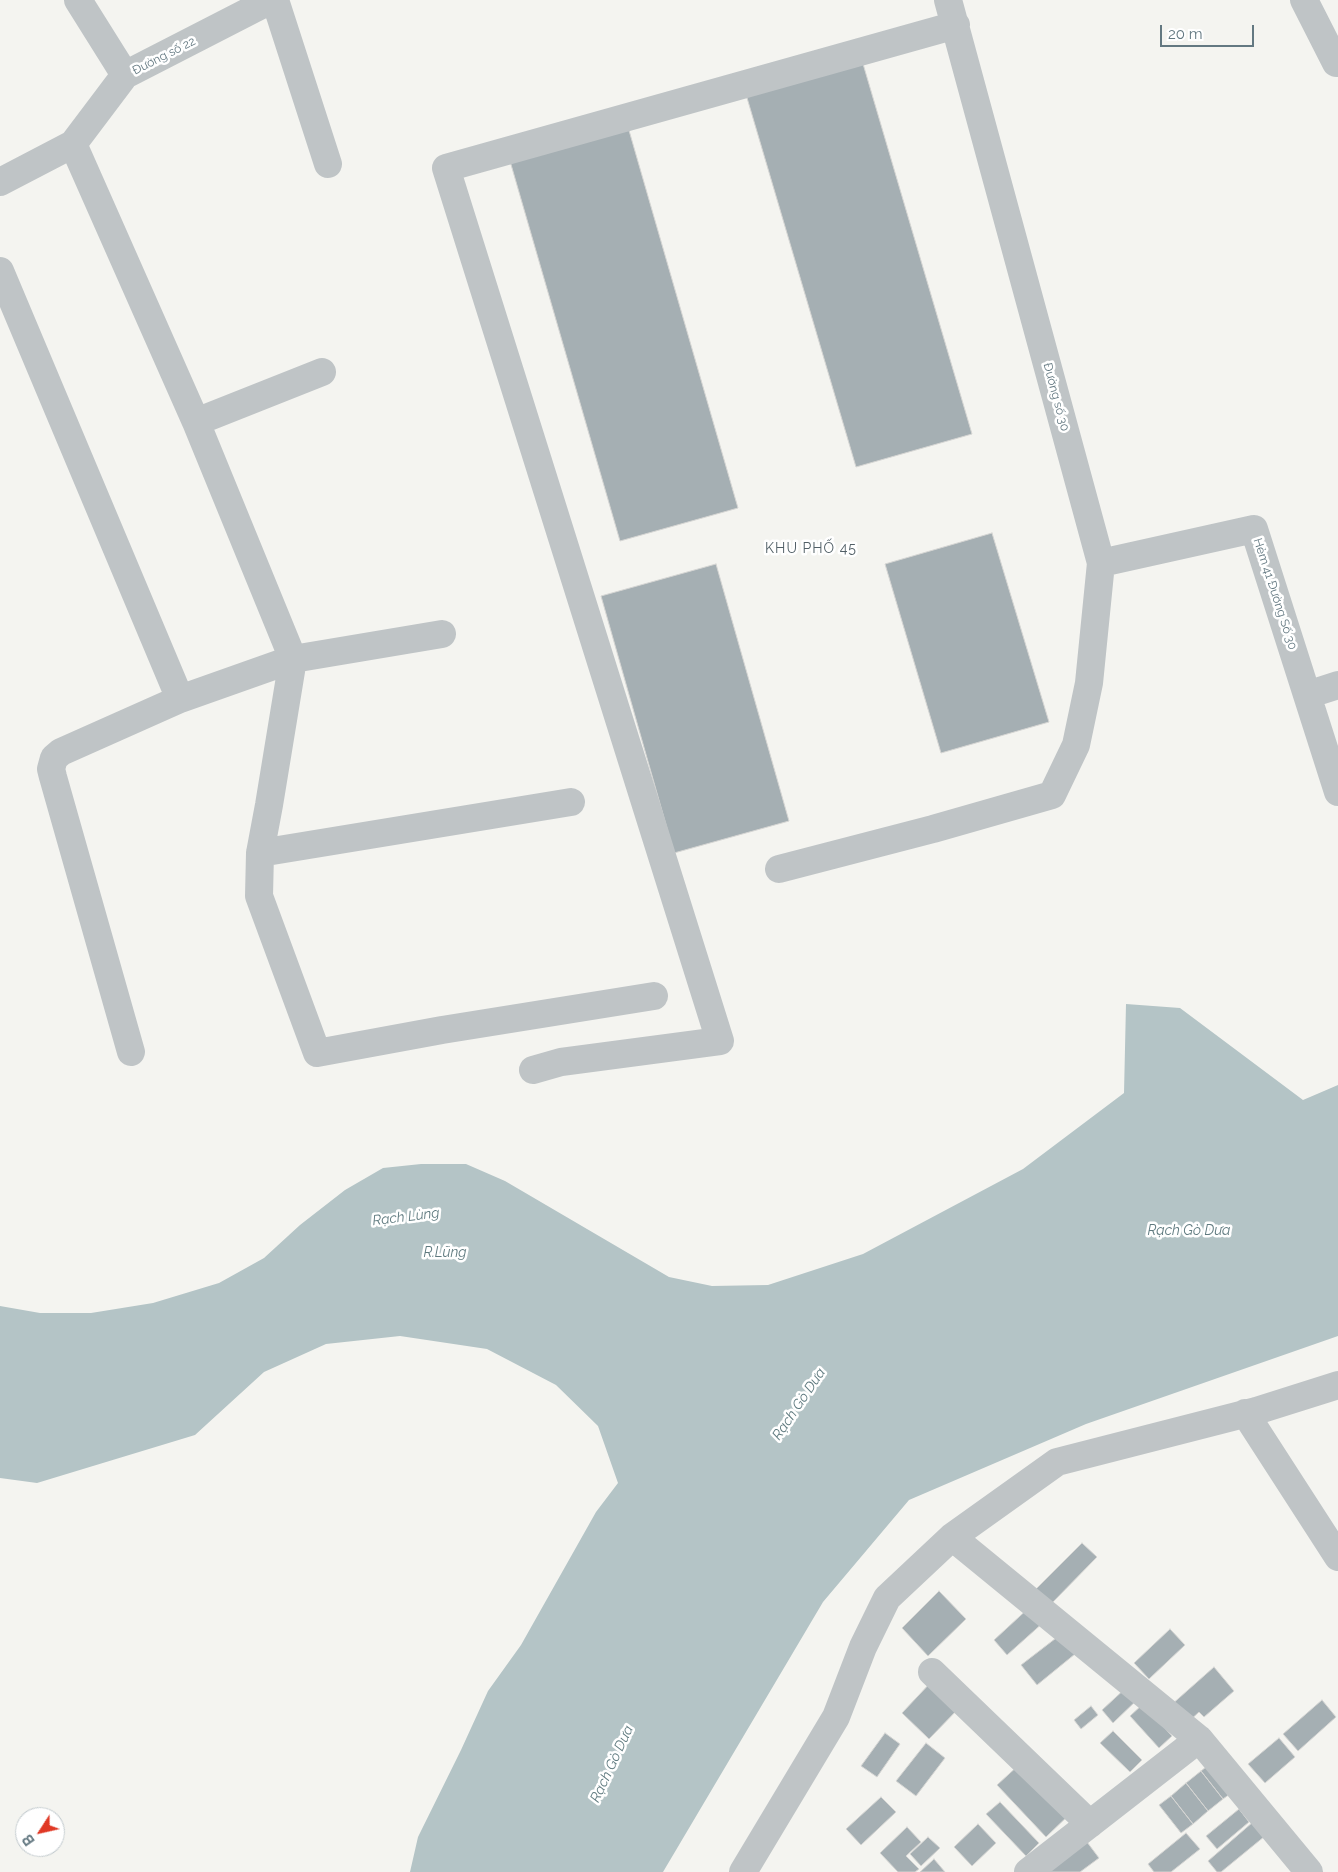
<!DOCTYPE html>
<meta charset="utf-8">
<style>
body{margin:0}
#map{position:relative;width:1338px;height:1872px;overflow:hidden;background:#f4f4f0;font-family:Raleway,sans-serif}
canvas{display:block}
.north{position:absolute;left:15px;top:1807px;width:50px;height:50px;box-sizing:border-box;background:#fff;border:1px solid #c1c9cd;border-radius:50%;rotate:235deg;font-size:14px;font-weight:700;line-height:20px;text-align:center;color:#637881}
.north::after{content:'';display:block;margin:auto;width:18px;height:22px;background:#e03824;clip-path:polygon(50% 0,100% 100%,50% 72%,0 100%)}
.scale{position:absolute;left:1160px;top:25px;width:94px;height:22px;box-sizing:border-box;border:2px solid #637881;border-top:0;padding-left:6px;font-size:15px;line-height:18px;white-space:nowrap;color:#637881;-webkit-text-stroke:4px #fff;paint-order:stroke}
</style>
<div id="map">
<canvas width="1338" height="1872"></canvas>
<div class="north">B</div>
<div class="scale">20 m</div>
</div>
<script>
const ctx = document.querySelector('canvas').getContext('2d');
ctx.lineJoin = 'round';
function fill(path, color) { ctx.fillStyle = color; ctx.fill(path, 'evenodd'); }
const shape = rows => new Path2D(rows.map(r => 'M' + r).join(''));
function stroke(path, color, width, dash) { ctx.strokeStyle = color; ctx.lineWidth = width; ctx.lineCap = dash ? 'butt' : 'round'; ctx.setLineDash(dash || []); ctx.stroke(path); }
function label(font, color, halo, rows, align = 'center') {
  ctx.font = font + ' Raleway,sans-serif'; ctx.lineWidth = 5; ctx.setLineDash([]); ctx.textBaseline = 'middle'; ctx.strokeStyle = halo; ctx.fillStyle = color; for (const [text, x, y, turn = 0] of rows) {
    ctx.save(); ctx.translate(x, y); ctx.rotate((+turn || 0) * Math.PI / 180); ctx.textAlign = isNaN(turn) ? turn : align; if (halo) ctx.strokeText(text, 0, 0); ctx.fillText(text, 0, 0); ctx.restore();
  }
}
fill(shape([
 [1126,1004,1180,1008,1303,1100,1338,1085,1338,1336,1086,1424,909,1500,823,1602,663,1872,410,1872,418,1837,461,1750,488,1691,521,1645,596,1512,618,1483,598,1426,556,1385,487,1349,400,1336,326,1344,264,1372,195,1435,37,1483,0,1478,0,1306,40,1313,91,1313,153,1303,219,1283,264,1258,300,1225,345,1190,383,1168,421,1164,466,1164,505,1181,669,1277,712,1286,768,1285,863,1254,1023,1169,1124,1093]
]), '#b4c4c6');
const building = shape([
 [861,57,972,434,856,467,745,91,861,57],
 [628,127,738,508,620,541,510,161,628,127],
 [992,533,1049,722,941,753,885,564,992,533],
 [716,564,789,821,674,853,601,596,716,564],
 [1082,1543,1097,1557,1051,1604,1036,1589,1082,1543],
 [939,1591,966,1619,928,1656,902,1628,939,1591],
 [1032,1605,1045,1621,1007,1655,994,1640,1032,1605],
 [1170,1629,1185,1645,1149,1679,1134,1663,1170,1629],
 [1060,1635,1075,1654,1037,1685,1021,1665,1060,1635],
 [1214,1667,1234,1691,1204,1717,1199,1712,1186,1724,1170,1706,1214,1667],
 [933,1680,961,1706,929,1739,902,1713,933,1680],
 [1128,1686,1139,1698,1113,1723,1102,1710,1128,1686],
 [1322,1700,1336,1717,1298,1751,1283,1734,1322,1700],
 [1143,1704,1172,1736,1159,1748,1130,1716,1143,1704],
 [1091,1706,1098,1715,1081,1729,1074,1720,1091,1706],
 [1113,1731,1142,1760,1130,1772,1100,1743,1113,1731],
 [885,1733,900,1744,877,1777,861,1766,885,1733],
 [1279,1738,1295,1757,1265,1783,1248,1764,1279,1738],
 [926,1743,945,1758,916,1796,896,1781,926,1743],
 [1021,1763,1072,1812,1046,1837,997,1785,1021,1763],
 [1211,1763,1234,1791,1223,1799,1201,1771,1211,1763],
 [1201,1771,1223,1799,1208,1811,1186,1783,1201,1771],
 [1186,1783,1208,1811,1193,1824,1171,1796,1186,1783],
 [1171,1796,1193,1824,1181,1833,1159,1805,1171,1796],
 [881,1797,896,1812,861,1845,846,1829,881,1797],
 [1000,1802,1039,1843,1026,1856,986,1814,1000,1802],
 [1239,1809,1249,1822,1217,1849,1206,1836,1239,1809],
 [1253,1822,1265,1836,1221,1872,1217,1872,1208,1861,1253,1822],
 [978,1824,996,1843,972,1866,954,1847,978,1824],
 [907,1827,921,1842,906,1856,919,1869,915,1872,898,1872,880,1853,907,1827],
 [1186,1833,1200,1849,1171,1872,1154,1872,1148,1864,1186,1833],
 [928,1837,940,1848,921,1866,910,1854,928,1837],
 [1084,1838,1099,1858,1080,1872,1043,1872,1084,1838],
 [934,1859,945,1872,920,1872,934,1859]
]);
fill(building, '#a5afb3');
stroke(building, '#d5d5d3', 1);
stroke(shape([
 [78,0,125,75],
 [275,0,328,164],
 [1304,0,1336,63,1338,62],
 [73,144,196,422,293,659,269,805,260,853,259,896,317,1053,442,1030,654,996],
 [0,182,73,144,125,75,271,0],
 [0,271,180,699],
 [196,422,322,372],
 [1101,563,1254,529,1338,792],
 [1307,695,1338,685],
 [260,853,571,802],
 [779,869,933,829,1052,795,1076,745,1089,683,1101,563,948,0],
 [131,1052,53,777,51,769,54,758,61,752,180,699,293,659,442,634],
 [533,1070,561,1062,720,1041,446,168,956,25],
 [1245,1413,1338,1557],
 [952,1537,1199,1739,1309,1872],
 [932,1672,1090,1824],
 [743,1872,836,1717,863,1647,887,1598,952,1537,1057,1462,1256,1411,1338,1385],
 [1028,1872,1199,1739]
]), '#bfc4c6', 28);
label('12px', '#637881', '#fff', [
 ["Đường số 22",164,56,-27],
 ["Đường số 30",1056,397,75],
 ["Hẻm 41 Đường Số 30",1275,594,72]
]);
ctx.letterSpacing = '1px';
label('14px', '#515f66', '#fff', [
 ["KHU PHỐ 45",811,549]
]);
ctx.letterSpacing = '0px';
label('italic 14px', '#5f7a7f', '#fff', [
 ["Rạch Lùng",406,1217,-7],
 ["Rạch Gò Dưa",1189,1231],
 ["R.Lũng",445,1253],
 ["Rạch Gò Dưa",799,1404,-56],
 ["Rạch Gò Dưa",612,1764,-65]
]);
</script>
